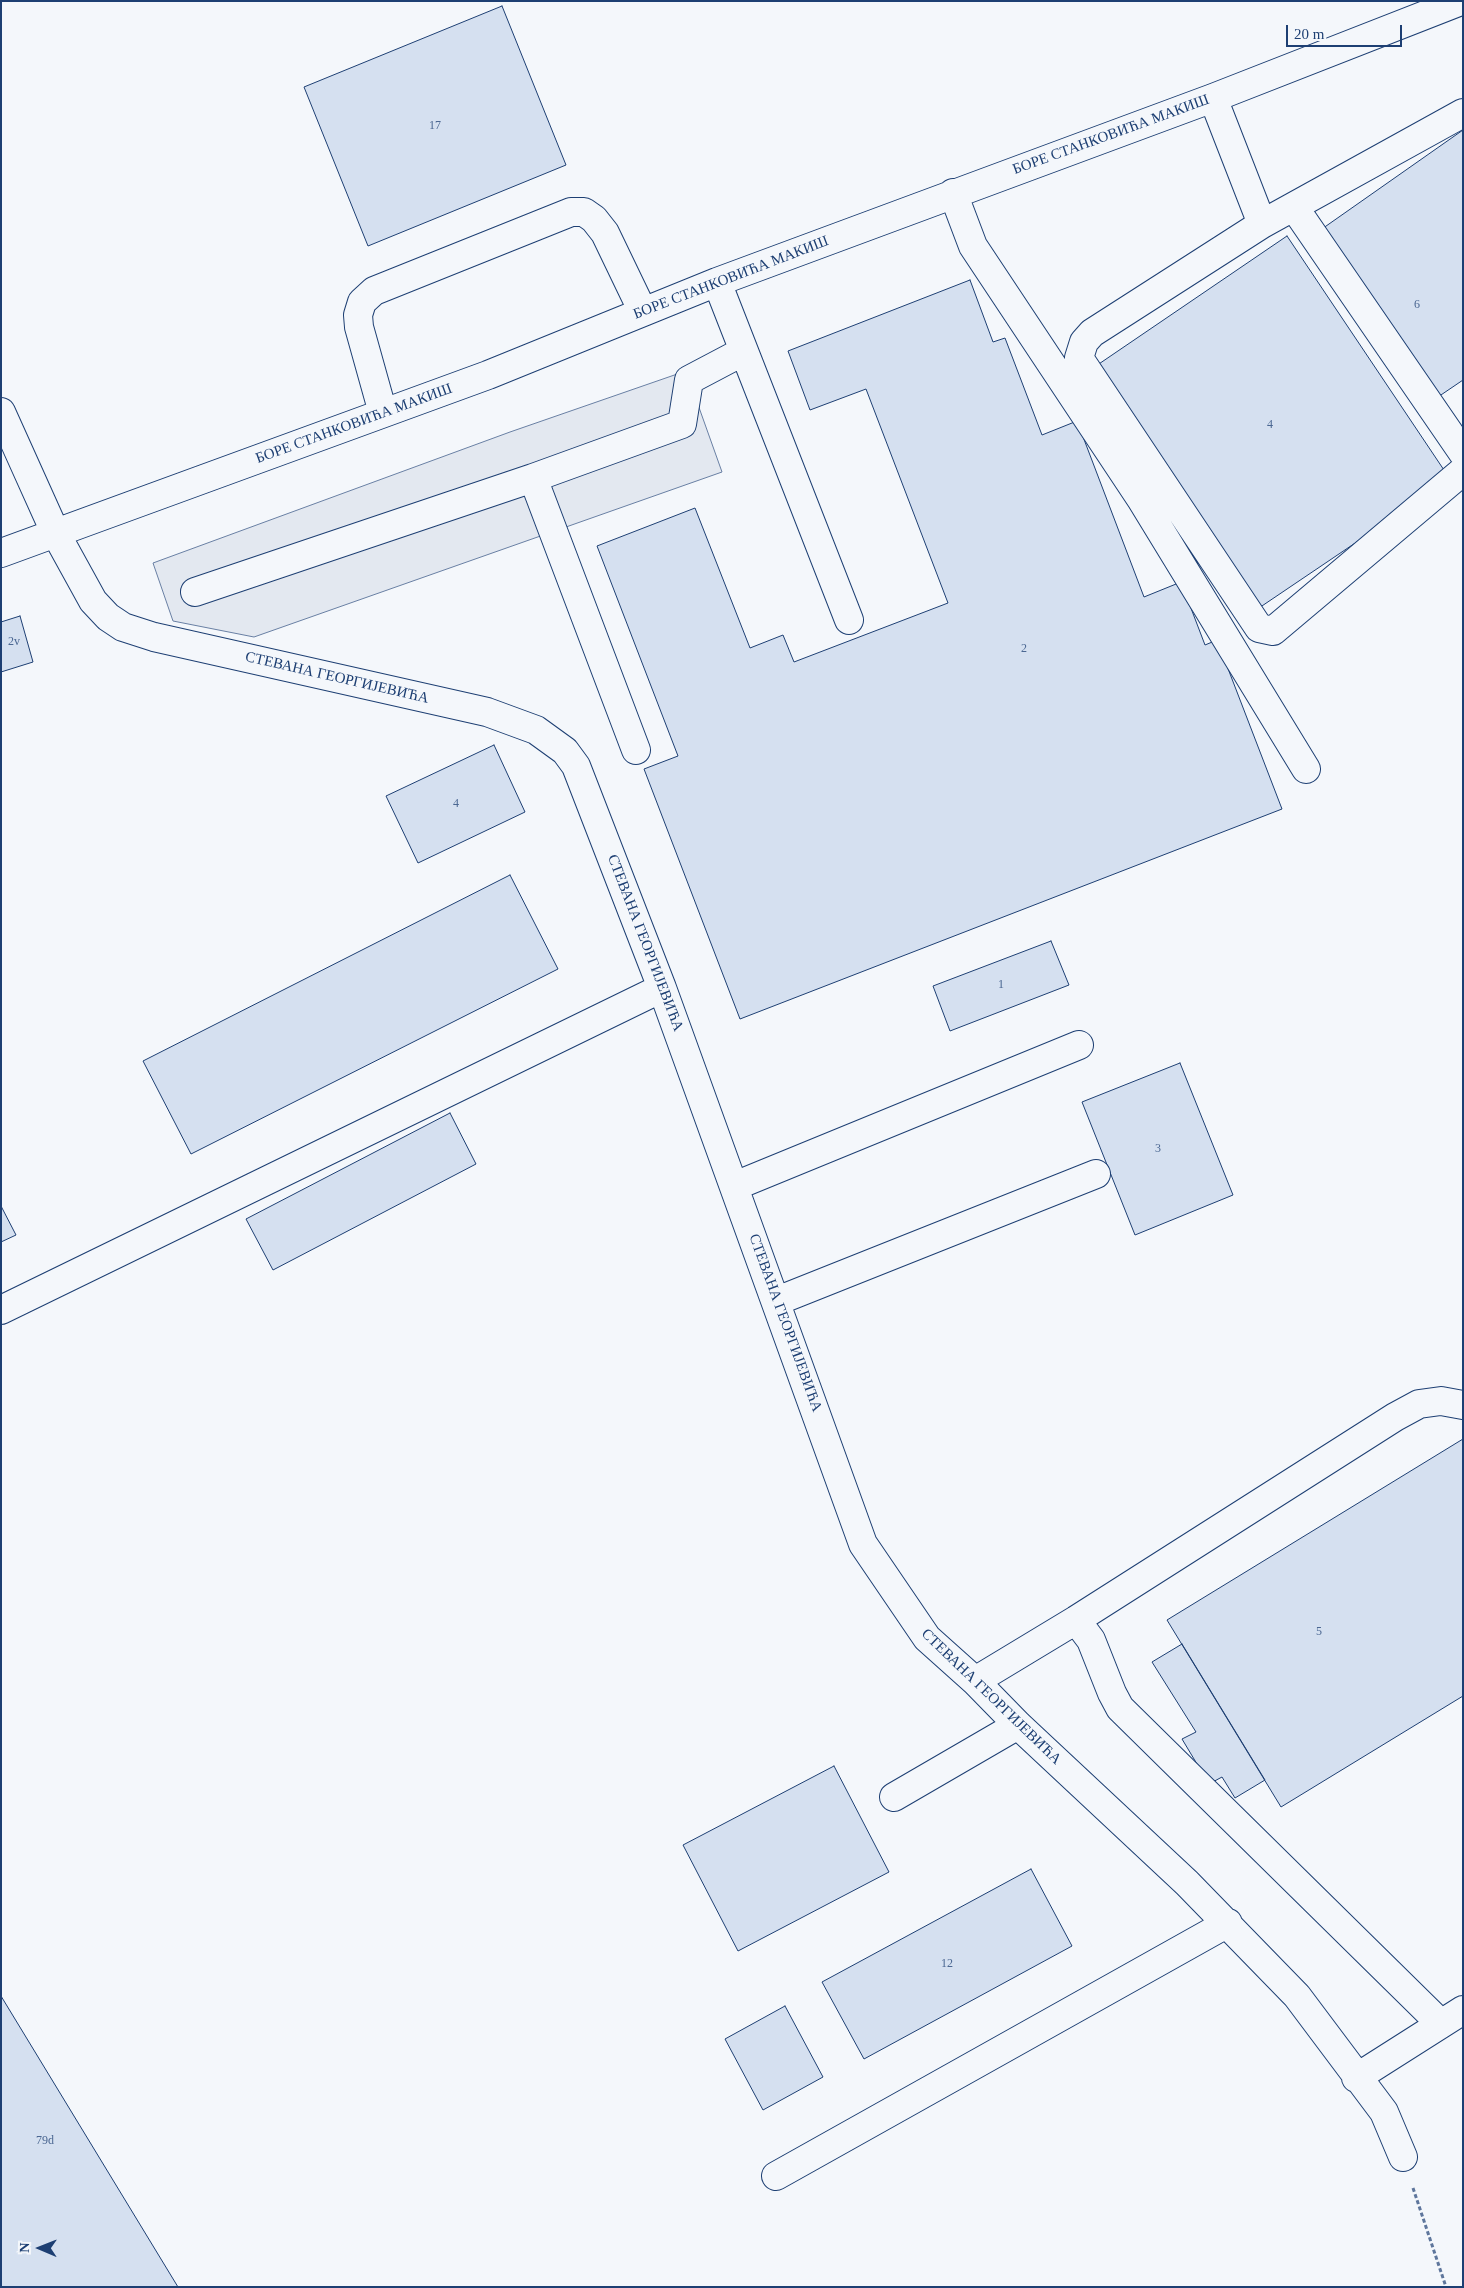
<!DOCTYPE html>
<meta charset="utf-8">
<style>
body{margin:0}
#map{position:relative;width:1464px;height:2288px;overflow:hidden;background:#f4f7fb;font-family:Georgia,serif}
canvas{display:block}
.frame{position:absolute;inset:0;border:2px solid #1d3f73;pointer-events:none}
.north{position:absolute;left:15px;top:2223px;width:50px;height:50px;-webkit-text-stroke:4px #f4f7fb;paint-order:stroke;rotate:271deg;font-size:14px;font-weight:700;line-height:20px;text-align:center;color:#1d3f73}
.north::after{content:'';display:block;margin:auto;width:18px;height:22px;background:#1d3f73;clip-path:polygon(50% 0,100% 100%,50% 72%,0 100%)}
.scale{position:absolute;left:1286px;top:25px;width:116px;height:22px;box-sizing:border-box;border:2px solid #1d3f73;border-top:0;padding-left:6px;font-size:15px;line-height:18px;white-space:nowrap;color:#1d3f73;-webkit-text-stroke:4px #f4f7fb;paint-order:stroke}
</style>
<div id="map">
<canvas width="1464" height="2288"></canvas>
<div class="frame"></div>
<div class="north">N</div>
<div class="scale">20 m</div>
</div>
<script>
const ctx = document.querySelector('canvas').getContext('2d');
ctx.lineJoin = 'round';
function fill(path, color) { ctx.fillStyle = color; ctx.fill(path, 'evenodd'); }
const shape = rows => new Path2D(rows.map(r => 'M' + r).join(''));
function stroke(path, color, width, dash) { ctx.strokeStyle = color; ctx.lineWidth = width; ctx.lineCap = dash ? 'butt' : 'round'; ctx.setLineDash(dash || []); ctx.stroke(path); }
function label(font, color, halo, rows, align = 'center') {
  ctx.font = font + ' Georgia,serif'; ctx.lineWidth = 4; ctx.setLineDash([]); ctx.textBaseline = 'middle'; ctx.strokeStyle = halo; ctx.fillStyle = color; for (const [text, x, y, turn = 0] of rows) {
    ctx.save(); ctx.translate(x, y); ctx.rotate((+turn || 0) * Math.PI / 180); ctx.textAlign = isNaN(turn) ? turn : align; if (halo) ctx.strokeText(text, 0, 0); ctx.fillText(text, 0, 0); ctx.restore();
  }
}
const parking = shape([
 [686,371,722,472,254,637,173,621,153,563,510,432,686,371]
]);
fill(parking, '#e3e8f0');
stroke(parking, '#687fa3', 1);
const building = shape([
 [502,6,566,165,368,246,304,87,502,6],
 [1463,130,1463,380,1435,399,1319,231,1463,130],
 [1287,236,1450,479,1253,612,1090,370,1287,236],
 [970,280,993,342,1005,338,1042,435,1077,421,1144,597,1181,582,1205,645,1217,640,1282,809,740,1019,644,769,678,756,597,546,695,508,750,648,783,635,794,662,948,603,866,389,810,410,788,351,970,280],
 [20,616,33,662,1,672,1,622,20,616],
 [494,745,525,812,418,863,386,796,494,745],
 [510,875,558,969,191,1154,143,1061,510,875],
 [1051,941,1069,985,950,1031,933,986,1051,941],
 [1180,1063,1233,1195,1135,1235,1082,1102,1180,1063],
 [450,1113,476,1164,273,1270,246,1219,450,1113],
 [1,1206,16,1235,1,1242,1,1206],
 [1463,1439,1463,1696,1281,1807,1167,1620,1463,1439],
 [1182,1644,1265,1780,1235,1798,1222,1777,1209,1784,1182,1739,1196,1732,1152,1662,1182,1644],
 [834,1766,889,1872,738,1951,683,1845,834,1766],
 [1031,1869,1072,1946,864,2059,822,1982,1031,1869],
 [1,1996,178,2287,1,2287,1,1996],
 [785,2006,823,2077,763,2110,725,2039,785,2006]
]);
fill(building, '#d5e0f0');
stroke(building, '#1d3f73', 1);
const minor = shape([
 [1213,98,1262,224,1463,113],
 [953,193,973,246,1141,499,1306,769],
 [1294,207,1463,453],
 [1262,224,1092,333,1084,342,1079,358,1259,628,1273,631,1463,471],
 [717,282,849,620],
 [1,412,55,532,93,601,108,617,123,627,154,637,487,712,536,730,565,751,576,766,662,988,863,1544,927,1638,975,1681,1018,1725,1187,1883,1297,1996,1384,2112,1403,2157],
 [383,413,359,327,358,315,362,302,374,291,571,212,584,212,594,219,605,233,643,312],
 [1,553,488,375,717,282,1213,98,1461,1],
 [195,592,533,478],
 [636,750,533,478,682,424,689,380,744,351],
 [735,1186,1079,1045],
 [777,1301,1096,1174],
 [1,1310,662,988],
 [1076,1620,1091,1640,1112,1693,1120,1708,1441,2024],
 [975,1681,1076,1620,1395,1417,1419,1404,1441,1401,1463,1405],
 [894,1797,1018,1725],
 [1356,2078,1463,2010],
 [776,2176,1228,1923]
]);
stroke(minor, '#1d3f73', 30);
stroke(shape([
 [1413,2188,1446,2287]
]), '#5e769c', 3, [4, 2.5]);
stroke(minor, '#f4f7fb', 28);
label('12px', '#4b6792', null, [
 ["17",435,126],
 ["6",1417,305],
 ["4",1270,425],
 ["2v",14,642],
 ["2",1024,649],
 ["4",456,804],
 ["1",1001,985],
 ["3",1158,1149],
 ["5",1319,1632],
 ["12",947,1964],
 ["79d",45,2141]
]);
label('15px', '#1d3f73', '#f4f7fb', [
 ["БОРЕ СТАНКОВИЋА МАКИШ",1111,135,-20],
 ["БОРЕ СТАНКОВИЋА МАКИШ",731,278,-21],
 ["БОРЕ СТАНКОВИЋА МАКИШ",354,424,-20],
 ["СТЕВАНА ГЕОРГИЈЕВИЋА",337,678,13],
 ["СТЕВАНА ГЕОРГИЈЕВИЋА",645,943,69],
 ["СТЕВАНА ГЕОРГИЈЕВИЋА",785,1323,70],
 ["СТЕВАНА ГЕОРГИЈЕВИЋА",991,1697,44]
]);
</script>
